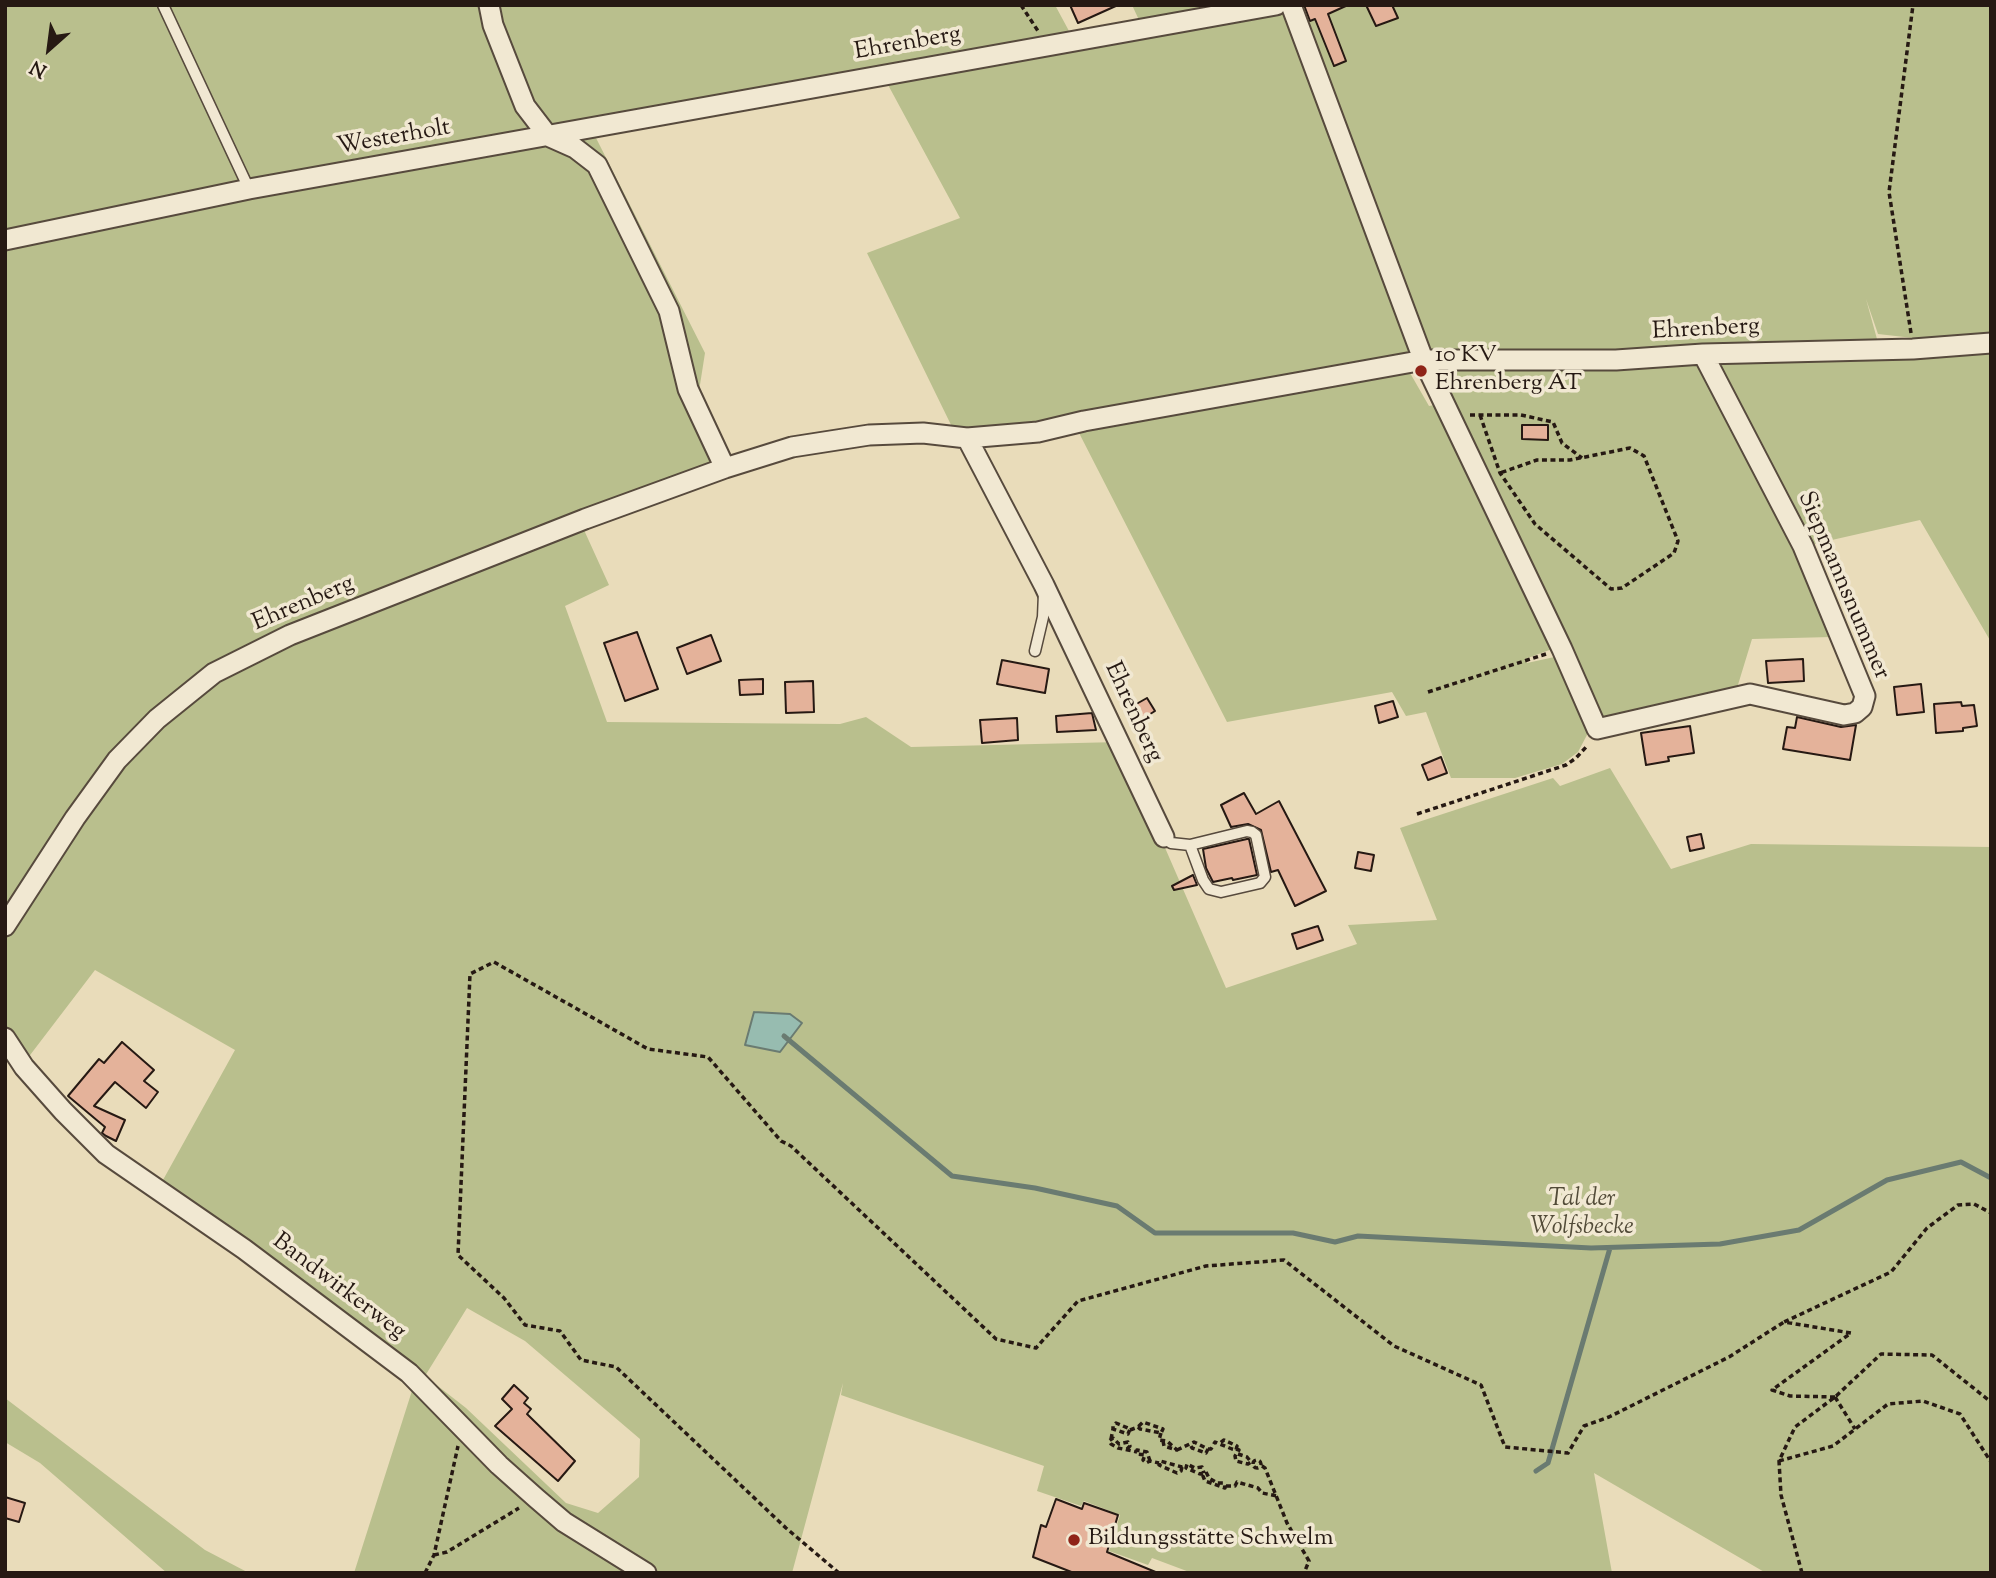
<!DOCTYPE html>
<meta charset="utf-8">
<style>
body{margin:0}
#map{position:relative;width:1996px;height:1578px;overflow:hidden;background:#e9dcba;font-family:"Sorts Mill Goudy",serif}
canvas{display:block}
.frame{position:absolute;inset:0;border:7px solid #261913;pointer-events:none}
.north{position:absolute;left:14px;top:14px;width:70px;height:70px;-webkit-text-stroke:5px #f1e8d2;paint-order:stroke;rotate:208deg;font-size:19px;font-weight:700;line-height:28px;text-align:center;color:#261913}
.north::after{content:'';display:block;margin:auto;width:24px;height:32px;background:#261913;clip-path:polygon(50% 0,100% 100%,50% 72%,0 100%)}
</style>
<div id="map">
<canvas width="1996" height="1578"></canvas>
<div class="frame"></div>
<div class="north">N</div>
</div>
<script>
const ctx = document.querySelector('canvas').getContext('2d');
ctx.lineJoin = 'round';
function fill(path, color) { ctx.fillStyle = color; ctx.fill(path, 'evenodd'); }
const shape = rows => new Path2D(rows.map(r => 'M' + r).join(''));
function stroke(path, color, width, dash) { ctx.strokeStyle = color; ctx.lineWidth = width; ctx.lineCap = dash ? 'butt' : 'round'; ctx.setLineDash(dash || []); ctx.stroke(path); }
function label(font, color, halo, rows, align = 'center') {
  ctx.font = font + ' "Sorts Mill Goudy",serif'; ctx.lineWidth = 7; ctx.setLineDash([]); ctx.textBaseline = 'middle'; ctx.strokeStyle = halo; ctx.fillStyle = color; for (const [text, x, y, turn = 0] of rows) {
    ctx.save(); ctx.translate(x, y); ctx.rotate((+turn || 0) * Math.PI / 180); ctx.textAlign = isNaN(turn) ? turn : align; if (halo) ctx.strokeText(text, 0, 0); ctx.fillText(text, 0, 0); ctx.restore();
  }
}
fill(shape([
 [5,5,1055,5,1076,44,1145,33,1132,5,1991,5,1991,642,1920,520,1801,547,1695,352,1422,359,1088,421,954,431,867,253,960,218,887,83,595,136,705,353,699,391,730,464,698,485,584,530,609,585,565,606,607,722,840,724,866,717,911,747,1119,742,1226,988,1357,944,1348,925,1437,920,1400,828,1553,778,1560,786,1610,768,1671,869,1751,844,1991,847,1991,1573,1766,1573,1594,1473,1612,1573,1192,1573,1152,1558,1148,1565,1109,1551,1120,1515,1084,1501,1081,1506,1037,1491,1044,1466,841,1395,843,1383,792,1573,354,1573,417,1375,158,1189,235,1050,95,970,24,1063,5,1040],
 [1866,299,1878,334,1922,339,1880,350],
 [467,1308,525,1341,640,1439,639,1477,598,1513,566,1503,466,1408,425,1376],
 [1686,361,1698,367,1799,547,1831,637,1752,639,1737,688,1600,724,1563,645,1525,659,1527,663,1559,656,1588,733,1578,752,1562,764,1515,778,1451,778,1426,712,1406,716,1392,692,1227,722,1077,429,1406,366,1429,406,1441,404,1436,367],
 [5,1398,205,1550,249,1573,167,1573,40,1463,5,1442]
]), '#b9bf8d');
const water = shape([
 [754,1012,790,1014,802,1023,780,1052,745,1045,754,1012]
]);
fill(water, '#97bcb0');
stroke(water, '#6a7b71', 2);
stroke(shape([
 [784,1036,952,1176,1035,1188,1117,1206,1155,1233,1293,1233,1335,1242,1358,1236,1591,1248,1720,1244,1799,1230,1887,1180,1961,1162,1991,1178],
 [1536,1471,1548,1463,1610,1248]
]), '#6a7b71', 5);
const building = shape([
 [1070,5,1118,5,1078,23,1070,5],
 [1304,5,1348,5,1328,14,1346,61,1334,66,1315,19,1310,21,1304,5],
 [1366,5,1392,5,1398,18,1376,26,1366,5],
 [1522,425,1548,425,1548,440,1522,439,1522,425],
 [637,632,658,689,625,701,604,643,637,632],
 [711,635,721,661,687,674,677,648,711,635],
 [1803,659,1804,681,1768,683,1766,661,1803,659],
 [1002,660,1049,669,1045,693,997,684,1002,660],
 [763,679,763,694,740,695,739,680,763,679],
 [813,681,814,712,786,713,785,682,813,681],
 [1921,684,1924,712,1897,715,1894,687,1921,684],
 [1147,698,1155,711,1139,721,1131,707,1147,698],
 [1393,701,1398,717,1379,723,1375,706,1393,701],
 [1961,702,1962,706,1974,705,1977,726,1963,728,1963,731,1936,733,1934,704,1961,702],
 [1092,713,1096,730,1057,732,1056,716,1092,713],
 [1797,717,1841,727,1856,725,1850,760,1783,749,1787,727,1795,728,1797,717],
 [1017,718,1018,740,982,743,980,720,1017,718],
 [1690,726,1694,753,1668,757,1669,761,1646,765,1641,733,1690,726],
 [1441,757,1447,773,1428,780,1422,765,1441,757],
 [1244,793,1256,814,1279,801,1326,891,1295,906,1278,870,1271,872,1261,830,1248,824,1231,827,1221,805,1244,793],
 [1701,834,1704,848,1690,851,1687,837,1701,834],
 [1247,839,1249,839,1257,875,1233,880,1232,878,1213,882,1206,868,1203,849,1247,839],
 [1358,852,1374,855,1371,871,1355,868,1358,852],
 [1193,875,1197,885,1174,890,1172,886,1193,875],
 [1318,926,1323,940,1297,949,1292,934,1318,926],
 [122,1042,154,1070,144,1081,158,1092,146,1108,115,1082,94,1106,125,1120,116,1141,106,1136,102,1133,105,1127,68,1096,99,1059,104,1063,122,1042],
 [514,1385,528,1398,524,1403,531,1409,527,1414,575,1461,558,1481,495,1426,512,1409,502,1399,514,1385],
 [5,1497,25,1503,19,1522,5,1518,5,1497],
 [1056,1499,1082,1509,1084,1503,1118,1515,1107,1552,1158,1573,1074,1573,1033,1557,1041,1525,1046,1527,1056,1499]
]);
fill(building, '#e4b29a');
stroke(building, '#261913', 2);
const service = shape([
 [163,5,249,189],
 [1035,651,1043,617,1044,593],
 [1164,837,1171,843,1190,845,1247,831,1252,832,1256,835,1265,877,1260,883,1221,892,1209,889,1203,880,1190,845]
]);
const minor = shape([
 [489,5,493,25,525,106,548,136,575,148,597,165,669,311,688,389,725,468],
 [1291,5,1423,359,1562,649,1597,729,1750,694,1844,715,1855,713,1862,707,1865,696,1803,546,1703,354],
 [5,240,249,189,1276,5],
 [967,438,1044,585,1164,837],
 [5,926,75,818,117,760,157,719,214,673,290,635,585,519,725,468,792,447,869,435,923,433,967,438,1038,432,1084,421,1424,360,1616,360,1703,354,1913,349,1991,343],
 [5,1038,24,1067,63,1111,106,1154,244,1249,409,1373,499,1465,536,1498,564,1522,646,1573]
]);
stroke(service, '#574a3d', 13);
stroke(minor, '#574a3d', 23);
stroke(shape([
 [1021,5,1038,31],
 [1911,333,1889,192,1913,5],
 [1470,415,1521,415,1553,422,1562,443,1582,458],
 [1480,415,1500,473,1535,524,1611,589,1622,588,1674,553,1678,541,1644,456,1630,448,1570,460,1537,460,1500,473],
 [1428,692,1546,654],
 [1417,814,1566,765,1576,758,1588,745],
 [1835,1397,1790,1396,1772,1390,1851,1333,1784,1322,1891,1272,1927,1228,1958,1205,1974,1204,1991,1213],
 [1835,1397,1855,1429],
 [1130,1430,1138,1427,1140,1429,1161,1433,1163,1429,1143,1422,1138,1427],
 [1161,1433,1159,1440,1167,1441,1177,1450,1164,1446,1163,1441],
 [1111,1439,1113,1429,1128,1434,1130,1429,1116,1423,1113,1426,1113,1429],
 [1127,1449,1130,1446,1128,1442,1119,1444,1113,1438,1109,1441,1111,1444,1118,1448,1137,1452],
 [1208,1449,1211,1449,1215,1442,1232,1449,1236,1450,1237,1446,1224,1440,1220,1443],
 [1236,1449,1239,1450,1235,1456,1236,1461,1248,1464,1251,1462,1247,1457,1238,1454],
 [1177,1450,1194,1442,1208,1449,1206,1453,1192,1448,1190,1444],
 '1253 1464a4 4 0 1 1 8 0a4 4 0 1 1-8 0Z',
 [1150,1461,1147,1452,1137,1450,1137,1454,1145,1455,1143,1460,1146,1463,1150,1461,1159,1463],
 [1779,1461,1833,1446,1888,1404,1923,1401,1960,1414,1991,1462],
 [1262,1466,1265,1468,1287,1523,1309,1561,1304,1573],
 [1182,1467,1181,1471,1177,1473,1159,1465,1160,1461,1182,1467,1187,1466],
 [1206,1472,1209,1478,1217,1483,1224,1483,1225,1488,1205,1481,1203,1476,1206,1472],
 [1203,1473,1200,1474,1186,1468,1187,1464,1195,1468,1202,1467,1204,1473],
 [1226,1486,1235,1486,1237,1482,1258,1488,1262,1493,1277,1496],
 [434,1555,447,1552,519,1508],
 [425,1573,434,1555,458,1446],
 [839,1573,786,1528,616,1367,581,1360,560,1331,525,1325,504,1298,458,1255,470,974,494,962,648,1049,708,1057,781,1141,791,1146,996,1339,1036,1348,1078,1301,1206,1266,1284,1260,1394,1346,1481,1385,1505,1447,1568,1453,1584,1426,1609,1417,1729,1357,1784,1322],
 [1802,1573,1781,1495,1779,1461,1795,1427,1835,1397,1881,1354,1932,1355,1991,1402]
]), '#261913', 3.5, [5, 3.5]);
stroke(service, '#f1e8d2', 10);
stroke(minor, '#f1e8d2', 19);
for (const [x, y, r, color] of [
 [1421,371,7,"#8f2418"],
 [1074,1540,7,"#8f2418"]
]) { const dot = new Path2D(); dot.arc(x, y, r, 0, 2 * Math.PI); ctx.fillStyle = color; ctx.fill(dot); stroke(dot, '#f1e8d2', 2.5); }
label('24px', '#261913', '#f1e8d2', [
 ["Ehrenberg",908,45,-10],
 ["Westerholt",394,139,-10],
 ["Ehrenberg",1706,331,-3],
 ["Siepmannsnummer",1842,586,67],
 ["Ehrenberg",304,605,-23],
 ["Ehrenberg",1132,713,65],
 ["Bandwirkerweg",338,1288,37]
]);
label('24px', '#261913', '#f1e8d2', [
 ["10 KV",1435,357],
 ["Ehrenberg AT",1435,385],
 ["Bildungsstätte Schwelm",1088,1540]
], 'left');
label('italic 24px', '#524b38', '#f1e8d2', [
 ["Tal der",1582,1201],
 ["Wolfsbecke",1582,1229]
]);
</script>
